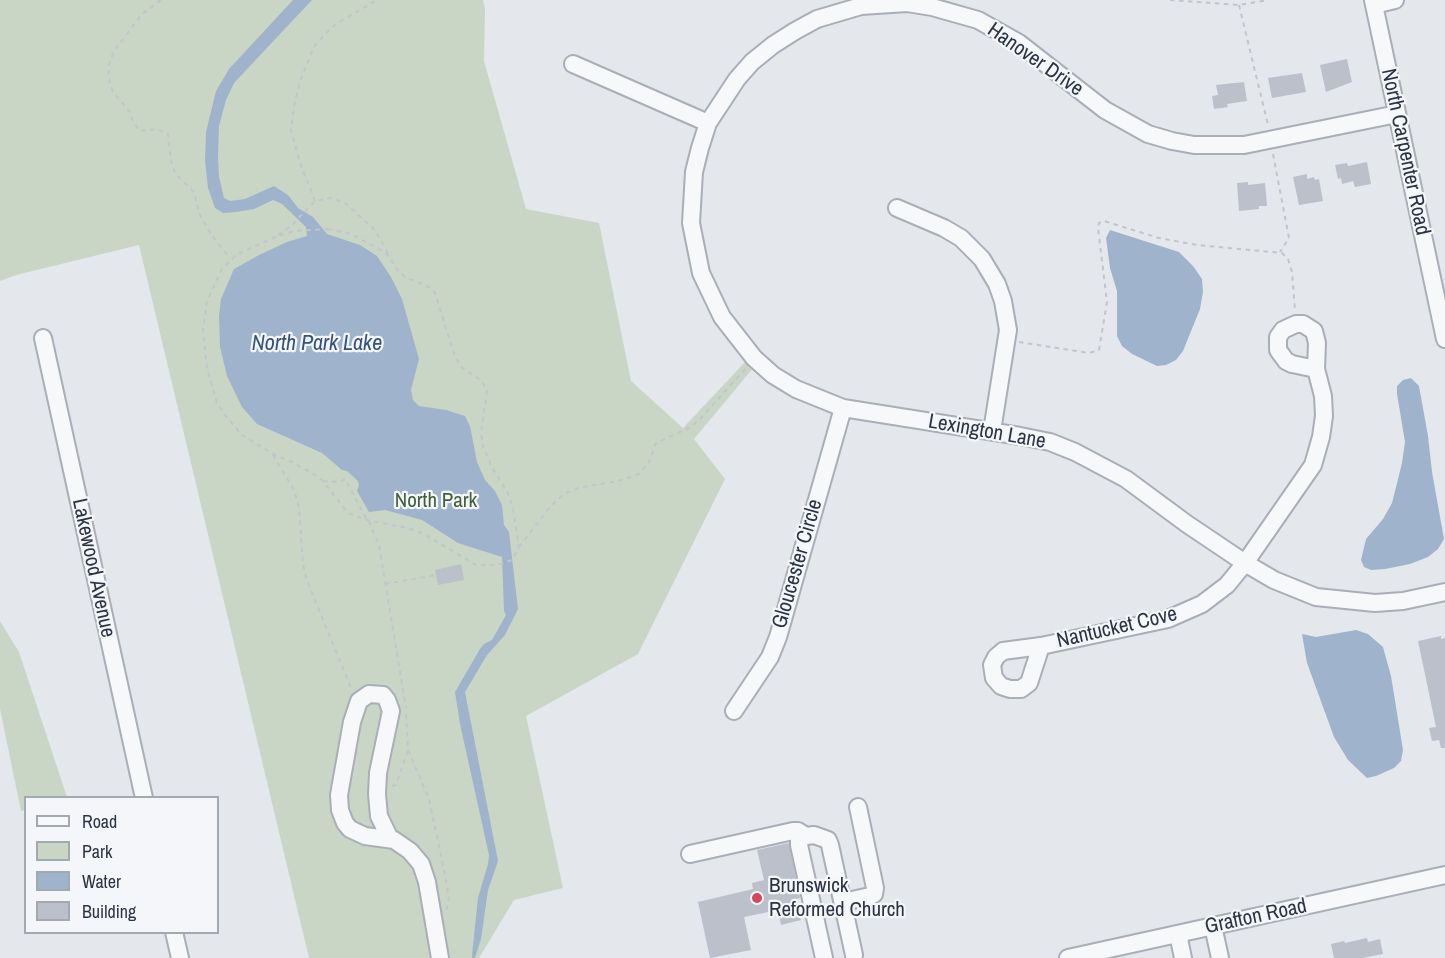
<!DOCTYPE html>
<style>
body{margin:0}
#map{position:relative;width:1445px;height:958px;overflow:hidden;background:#e4e7ec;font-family:"Archivo Narrow",sans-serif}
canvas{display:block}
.legend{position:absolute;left:24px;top:796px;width:195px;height:138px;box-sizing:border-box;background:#f4f6f9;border:2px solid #a4a8b1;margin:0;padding:8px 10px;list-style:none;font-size:18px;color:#2b3445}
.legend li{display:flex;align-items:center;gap:12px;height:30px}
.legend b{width:30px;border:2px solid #a4a8b1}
</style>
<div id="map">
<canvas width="1445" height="958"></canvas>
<ul class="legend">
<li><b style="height:8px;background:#f7f8fa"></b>Road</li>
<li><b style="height:16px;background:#c9d6c5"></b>Park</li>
<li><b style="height:16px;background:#9fb4cc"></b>Water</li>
<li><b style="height:16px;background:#bbc0ca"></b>Building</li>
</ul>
</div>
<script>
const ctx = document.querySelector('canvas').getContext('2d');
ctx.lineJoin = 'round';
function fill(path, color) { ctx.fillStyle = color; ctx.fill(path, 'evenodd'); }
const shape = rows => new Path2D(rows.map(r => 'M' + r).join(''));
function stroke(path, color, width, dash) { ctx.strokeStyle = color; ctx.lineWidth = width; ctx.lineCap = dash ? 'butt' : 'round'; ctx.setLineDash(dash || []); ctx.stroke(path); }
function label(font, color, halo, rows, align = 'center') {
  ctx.font = font + ' "Archivo Narrow",sans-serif'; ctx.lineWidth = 4.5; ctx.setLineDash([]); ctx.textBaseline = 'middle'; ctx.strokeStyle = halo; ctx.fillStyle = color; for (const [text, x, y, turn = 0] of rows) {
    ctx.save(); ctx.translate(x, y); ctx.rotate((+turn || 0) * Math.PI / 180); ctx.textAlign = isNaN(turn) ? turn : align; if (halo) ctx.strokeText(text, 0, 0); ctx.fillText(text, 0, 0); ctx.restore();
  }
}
fill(shape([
 [0,0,483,0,485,9,484,61,526,209,599,223,631,381,683,428,746,361,754,367,694,439,725,479,638,654,526,716,563,888,514,900,479,958,309,958,139,245,16,275,0,281],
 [0,621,19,652,67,797,26,798,25,810,21,811,0,709]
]), '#c9d6c5');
fill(shape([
 [293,0,312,0,234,83,226,100,219,126,218,155,219,177,224,198,230,201,245,199,274,186,288,195,298,208,313,217,327,234,360,245,377,256,391,277,402,299,419,359,411,390,413,400,419,406,446,410,465,416,470,426,477,462,485,480,495,491,502,505,504,525,509,532,518,609,505,635,487,655,465,692,498,861,488,890,481,939,475,958,472,958,472,955,478,898,488,864,489,855,460,724,455,692,480,649,484,644,492,640,506,615,504,611,502,557,458,543,422,520,385,510,369,512,357,491,359,485,358,481,347,471,342,470,322,453,257,424,242,407,227,376,220,347,219,316,221,299,234,269,259,255,287,242,307,236,306,227,282,204,273,200,254,209,236,212,223,213,215,208,208,188,205,161,206,132,216,91,229,69],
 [1110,230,1179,252,1193,266,1202,279,1203,292,1200,309,1183,351,1176,360,1166,365,1157,366,1132,354,1122,346,1117,336,1117,291,1110,268,1106,238],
 [1411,378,1419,386,1428,436,1432,472,1444,539,1438,549,1428,557,1410,564,1385,569,1371,570,1364,567,1361,560,1366,539,1383,519,1392,503,1402,463,1405,442,1397,394,1397,386,1403,380],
 [1356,630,1368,634,1383,647,1391,676,1403,750,1401,761,1394,768,1376,776,1367,778,1348,760,1334,737,1307,663,1302,634,1316,637]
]), '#9fb4cc');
fill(shape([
 [1347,59,1352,82,1326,92,1320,65],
 [1302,73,1306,92,1272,98,1268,78],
 [1244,82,1247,101,1227,104,1228,107,1214,109,1212,96,1218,95,1216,85],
 [1367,162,1371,184,1355,187,1353,181,1342,184,1341,178,1338,179,1335,165,1347,163,1348,166],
 [1307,174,1307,179,1314,177,1315,180,1319,179,1323,201,1299,205,1293,177],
 [1248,182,1248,185,1265,183,1267,206,1259,206,1259,209,1239,211,1237,183],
 [461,564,464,580,438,585,435,570],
 [1441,636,1441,639,1445,638,1445,748,1441,748,1439,740,1432,741,1429,728,1436,727,1418,641],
 [789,843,800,898,796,899,801,920,781,925,778,910,744,917,751,950,710,958,698,902,753,889,752,883,764,880,757,850],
 [1367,938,1368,942,1380,939,1383,954,1362,958,1334,958,1331,944,1344,941,1345,943]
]), '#bbc0ca');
const minor = shape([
 [1373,0,1445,339],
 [1374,5,1395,0],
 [573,64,708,123],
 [1397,114,1244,145,1194,145,1172,141,1148,134,1105,110,1019,43,978,20,932,7,907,3,861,6,817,19,795,31,773,45,752,62,737,79,708,123,700,148,694,172,691,223,701,273,722,317,754,358,773,375,796,389,843,408,1020,436,1050,442,1075,452,1126,479,1187,524,1245,563,1274,580,1316,597,1375,603,1403,601,1445,592],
 [897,208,944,228,961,238,982,259,997,284,1003,301,1008,330,992,431],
 [1296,324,1303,324,1314,331,1317,343,1316,369,1292,364,1286,361,1278,350,1278,337,1283,330,1296,324],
 [43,338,144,798],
 [1041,646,1029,683,1021,689,1010,689,1001,686,994,678,992,665,996,657,1003,651,1041,646,1168,619,1202,604,1227,585,1245,563,1313,465,1321,437,1324,416,1323,396,1316,369],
 [734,711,770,657,778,637,843,408],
 [390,839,379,816,377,794,378,773,391,711,387,700,383,695,369,694,359,701,352,722,339,795,340,810,345,823,350,829,365,836,394,840,410,851,421,864,427,882,440,958],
 [690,854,793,831,798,831,806,836],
 [843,902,870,896,874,894,875,888,858,807],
 [1213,926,1220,958],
 [174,932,180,958],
 [1178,934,1183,958],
 [824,958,799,845,799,840,806,836,814,835,828,840,830,845,854,955],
 [1068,958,1445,875]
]);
stroke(minor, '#a9aeb7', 20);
stroke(shape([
 [161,0,142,14,114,51,109,64,108,77,113,92,130,112,133,122,140,131,157,129,168,134,171,160,175,173,194,192,199,213,212,236,230,258],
 [1170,0,1239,5,1268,0],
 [1239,5,1268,125],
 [1273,154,1289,238,1280,252],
 [315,201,300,163,291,130,295,101,301,79,314,47,325,34,336,24,377,0],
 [328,229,351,234,381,250,389,256,396,268,405,277,427,286,435,293,454,354,461,367,482,381,487,391,481,433,483,446,492,468,507,491,513,509,519,547,512,560,497,565,476,565,424,534,408,528,367,520,348,513,322,480,315,475,292,462,273,454,242,435,225,415,217,403,207,368,203,332,207,301,222,269,236,255,273,238,294,231,328,229],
 [278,235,291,226,315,201,331,198,345,203,375,230,389,255],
 [1019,342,1089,353,1099,350,1107,302,1098,228,1099,223,1104,221,1159,238,1197,245,1282,253,1288,259,1292,272,1295,311],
 [273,455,294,490,299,507,303,564,306,578,351,688],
 [323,481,340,482,345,479,367,520],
 [369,521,379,545,406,708],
 [519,547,550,507,564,494,578,488,618,481,639,474,649,462,656,443,689,428,700,419,746,368],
 [385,584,436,575],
 [406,714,408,750,429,799,443,865,449,897,446,911],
 [392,786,396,785,408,750]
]), '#c2c5cb', 2, [4.5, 4.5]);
stroke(minor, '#f7f8fa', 16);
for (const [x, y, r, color] of [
 [757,898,6,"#d1495b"]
]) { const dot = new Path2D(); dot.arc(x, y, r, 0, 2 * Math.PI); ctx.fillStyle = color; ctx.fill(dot); stroke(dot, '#f4f6f9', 2); }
label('21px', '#2b3445', '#f4f6f9', [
 ["Hanover Drive",1035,60,35],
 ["North Carpenter Road",1405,152,78],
 ["Lexington Lane",987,432,10],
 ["Gloucester Circle",798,564,-74],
 ["Lakewood Avenue",93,568,78],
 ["Nantucket Cove",1117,628,-13],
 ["Grafton Road",1256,917,-12]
]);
label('21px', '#3f6138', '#f4f6f9', [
 ["North Park",436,501]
]);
label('21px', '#2b3445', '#f4f6f9', [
 ["Brunswick",769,886],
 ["Reformed Church",769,910]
], 'left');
label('italic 22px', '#34527a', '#f4f6f9', [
 ["North Park Lake",317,344]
]);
</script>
